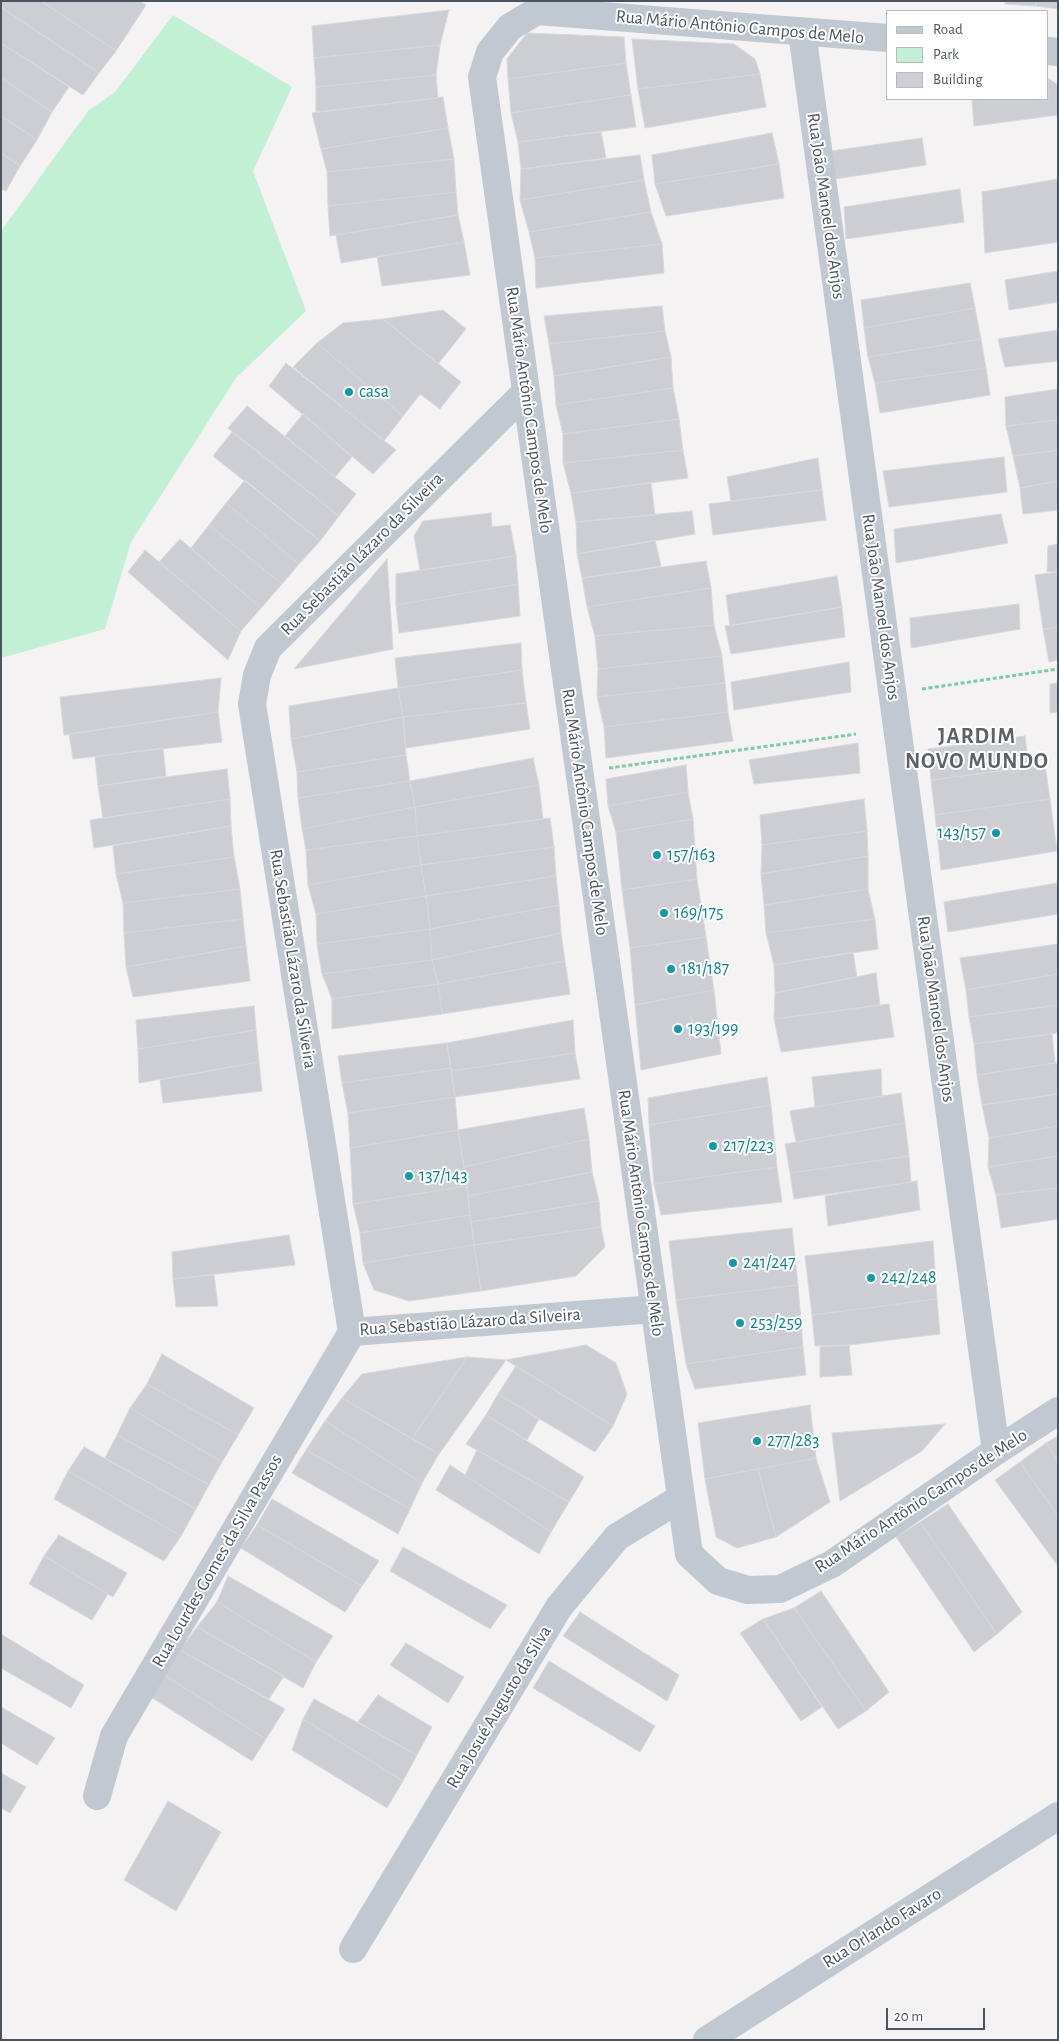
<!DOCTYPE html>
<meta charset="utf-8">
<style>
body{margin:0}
#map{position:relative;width:1059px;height:2041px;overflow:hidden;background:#f4f2f2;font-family:"Alegreya Sans",sans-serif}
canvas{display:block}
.frame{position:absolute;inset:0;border:2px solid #4a5560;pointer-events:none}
.legend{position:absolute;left:886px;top:10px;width:162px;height:90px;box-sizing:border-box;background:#fff;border:1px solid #b7bbbf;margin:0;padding:6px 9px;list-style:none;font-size:15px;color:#4a5560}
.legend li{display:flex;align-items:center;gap:10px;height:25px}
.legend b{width:25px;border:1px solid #b7bbbf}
.scale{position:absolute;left:886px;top:2008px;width:99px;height:22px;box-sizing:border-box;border:2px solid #4a5560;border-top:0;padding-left:6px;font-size:15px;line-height:18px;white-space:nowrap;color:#4a5560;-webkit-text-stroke:4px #fff;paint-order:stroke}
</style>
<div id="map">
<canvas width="1059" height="2041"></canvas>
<div class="frame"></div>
<ul class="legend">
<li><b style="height:6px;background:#c0c9d1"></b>Road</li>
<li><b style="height:14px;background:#c2f0d4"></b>Park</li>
<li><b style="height:14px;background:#ccced4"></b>Building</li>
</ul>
<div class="scale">20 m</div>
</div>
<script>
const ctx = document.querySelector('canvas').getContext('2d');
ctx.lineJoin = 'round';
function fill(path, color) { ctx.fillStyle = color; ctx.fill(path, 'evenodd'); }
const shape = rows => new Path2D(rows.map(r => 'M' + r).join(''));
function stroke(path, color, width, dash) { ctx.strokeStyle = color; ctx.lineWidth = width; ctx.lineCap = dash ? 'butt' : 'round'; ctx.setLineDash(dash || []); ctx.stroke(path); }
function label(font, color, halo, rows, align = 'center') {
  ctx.font = font + ' "Alegreya Sans",sans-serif'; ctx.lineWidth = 4; ctx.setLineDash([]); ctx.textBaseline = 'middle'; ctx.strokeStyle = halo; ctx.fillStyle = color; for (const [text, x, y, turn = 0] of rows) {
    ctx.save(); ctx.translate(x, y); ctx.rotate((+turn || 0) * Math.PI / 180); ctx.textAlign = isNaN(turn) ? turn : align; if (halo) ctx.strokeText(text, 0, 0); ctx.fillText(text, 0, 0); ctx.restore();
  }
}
fill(shape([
 [173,15,292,87,253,171,306,311,236,378,131,542,105,629,1,658,1,231,88,111,115,92]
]), '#c2f0d4');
const building = shape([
 [1,1,41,1,116,51,99,73,1,7,1,1],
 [41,1,139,1,146,5,116,51,41,1],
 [1005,1,1036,1,1036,6,1005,4,1005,1],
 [1036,1,1058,1,1058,9,1036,6,1036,1],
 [1,7,99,73,83,95,1,43,1,7],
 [449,10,440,45,314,58,312,26,449,10],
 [527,33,624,37,626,63,508,79,507,59,527,33],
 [632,39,734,44,755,59,760,74,638,89,632,39],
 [1,43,69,87,52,112,1,78,1,43],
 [440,45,436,75,316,87,314,58,440,45],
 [626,63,631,95,511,113,508,79,626,63],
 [760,74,766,107,645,128,638,89,760,74],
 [436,75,438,98,316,112,316,87,436,75],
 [1,78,52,112,37,140,1,116,1,78],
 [1048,78,1058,85,1058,115,974,126,972,99,1048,99,1048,78],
 [631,95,636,127,518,142,511,113,631,95],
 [443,97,448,128,321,149,312,113,443,97],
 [1,116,37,140,20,166,1,153,1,116],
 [448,128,454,159,327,172,321,149,448,128],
 [601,132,606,158,521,169,518,142,601,132],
 [772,133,779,164,655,184,652,155,772,133],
 [922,138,926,165,835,179,832,151,922,138],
 [1,153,20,166,6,191,1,189,1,153],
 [640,155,644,180,520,200,521,169,640,155],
 [454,159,456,192,328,206,327,172,454,159],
 [779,164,784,198,666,216,655,184,779,164],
 [1058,179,1058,242,985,253,982,192,1058,179],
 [644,180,651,212,529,232,520,200,644,180],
 [960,189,964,222,846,239,844,207,960,189],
 [456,192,458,215,330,236,328,206,456,192],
 [651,212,662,244,535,258,529,232,651,212],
 [458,215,464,242,341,263,336,235,458,215],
 [464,242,470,275,382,286,377,257,464,242],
 [662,244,664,273,536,288,535,258,662,244],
 [1058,271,1058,302,1009,310,1005,280,1058,271],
 [970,283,975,308,864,328,861,300,970,283],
 [662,306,665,331,549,344,544,316,662,306],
 [975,308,981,339,868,357,864,328,975,308],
 [443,310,466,329,438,364,383,319,443,310],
 [383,319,461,382,440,409,420,394,403,416,317,343,343,323,383,319],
 [1058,330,1058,361,1005,367,998,339,1058,330],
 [665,331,671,357,554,376,549,344,665,331],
 [981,339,986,368,875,383,868,357,981,339],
 [317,343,403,416,384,441,293,367,317,343],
 [671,357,673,388,556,405,554,376,671,357],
 [286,363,396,450,373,474,269,386,286,363],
 [986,368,990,395,880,413,875,383,986,368],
 [673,388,679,419,563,434,556,405,673,388],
 [1058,389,1058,420,1006,426,1005,397,1058,389],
 [247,406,356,494,339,516,228,428,247,406],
 [303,414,352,457,335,477,285,436,303,414],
 [679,419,683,450,563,463,563,434,679,419],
 [1058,420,1058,450,1013,456,1006,426,1058,420],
 [232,432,339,516,320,541,213,456,232,432],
 [683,450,688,478,571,493,563,463,683,450],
 [1058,450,1058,481,1020,488,1013,456,1058,450],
 [1004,457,1007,492,889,507,883,471,1004,457],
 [818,458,822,490,731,501,727,477,818,458],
 [245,480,320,541,299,564,226,503,245,480],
 [1058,481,1058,510,1023,514,1020,488,1058,481],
 [651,483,655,515,576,522,571,493,651,483],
 [822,490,826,520,713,535,709,504,822,490],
 [226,503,299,564,282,584,209,525,226,503],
 [692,511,695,534,577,554,576,522,692,511],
 [491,513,492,527,510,525,516,556,420,570,414,536,423,521,491,513],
 [1001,514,1008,543,896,563,894,529,1001,514],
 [209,525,282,584,261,608,191,548,209,525],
 [180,539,261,608,241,631,159,562,180,539],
 [655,540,661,566,582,578,577,554,655,540],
 [1058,544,1058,571,1047,572,1048,546,1058,544],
 [145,550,241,631,228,660,128,572,145,550],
 [516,556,518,584,396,605,396,574,516,556],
 [387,559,393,649,294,669,387,559],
 [706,561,711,588,587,607,582,578,706,561],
 [1058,572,1058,627,1043,629,1035,575,1058,572],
 [837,576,842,607,730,626,726,595,837,576],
 [518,584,520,616,399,633,396,605,518,584],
 [711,588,714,625,595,636,587,607,711,588],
 [1019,604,1020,629,911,648,910,618,1019,604],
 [842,607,845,637,731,654,725,626,842,607],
 [714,625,722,656,598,669,595,636,714,625],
 [1058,627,1058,660,1049,662,1043,629,1058,627],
 [521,643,522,670,398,688,395,658,521,643],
 [722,656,725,683,597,697,598,669,722,656],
 [849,662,851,692,734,710,731,682,849,662],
 [522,670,526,703,403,717,398,688,522,670],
 [221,678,218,712,64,735,60,697,221,678],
 [725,683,728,712,604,727,597,697,725,683],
 [1058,683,1058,712,1050,713,1050,684,1058,683],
 [398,688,403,717,291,739,289,706,398,688],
 [526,703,530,729,406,748,403,717,526,703],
 [218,712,222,742,73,759,69,734,218,712],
 [728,712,733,741,606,758,604,727,728,712],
 [403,717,406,755,297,772,291,739,403,717],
 [1025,736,1029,767,931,780,928,749,1025,736],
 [858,743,860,773,754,784,749,760,858,743],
 [163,748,166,776,98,786,95,757,163,748],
 [406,755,410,781,298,798,297,772,406,755],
 [533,758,539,785,415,807,410,781,533,758],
 [686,765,688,792,608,806,606,779,686,765],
 [1045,765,1050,799,935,815,931,780,1045,765],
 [227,769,230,799,103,818,98,786,227,769],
 [410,781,415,807,302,829,298,798,410,781],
 [539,785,543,819,417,836,415,807,539,785],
 [688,792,693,819,616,832,608,806,688,792],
 [230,799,231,826,94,848,90,820,230,799],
 [864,799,867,831,762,845,760,815,864,799],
 [1050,799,1057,851,941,870,935,815,1050,799],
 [415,807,417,836,306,850,302,829,415,807],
 [550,818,554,847,421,865,417,836,550,818],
 [693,819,697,879,622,890,616,832,693,819],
 [231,826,234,857,116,874,113,846,231,826],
 [867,831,868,856,761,874,762,845,867,831],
 [417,836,421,865,308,885,306,850,417,836],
 [554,847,556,876,426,896,421,865,554,847],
 [868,856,868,889,764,905,761,874,868,856],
 [234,857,240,889,123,903,116,874,234,857],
 [421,865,426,896,316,914,308,885,421,865],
 [556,876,559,905,430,929,426,896,556,876],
 [697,879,706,937,630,948,622,890,697,879],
 [1058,883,1058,914,948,932,944,902,1058,883],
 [240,889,243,919,124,933,123,903,240,889],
 [868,889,875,919,766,933,764,905,868,889],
 [426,896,430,929,317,944,316,914,426,896],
 [559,905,561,933,432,960,430,929,559,905],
 [243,919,246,946,126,967,124,933,243,919],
 [875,919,878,949,774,965,766,933,875,919],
 [430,929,432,960,322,974,317,944,430,929],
 [561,933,565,961,438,984,432,960,561,933],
 [706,937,714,990,635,1005,630,948,706,937],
 [1058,944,1058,974,966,990,960,958,1058,944],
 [246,946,250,981,133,997,126,967,246,946],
 [853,952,857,977,775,993,774,965,853,952],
 [432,960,438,984,332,999,322,974,432,960],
 [565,961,570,994,442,1014,438,984,565,961],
 [876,973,880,1005,774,1019,775,993,876,973],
 [1058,974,1058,1005,969,1017,966,990,1058,974],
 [438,984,442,1014,332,1029,332,999,438,984],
 [714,990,721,1054,641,1070,635,1005,714,990],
 [889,1004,894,1037,781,1052,774,1019,889,1004],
 [1058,1005,1058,1033,974,1044,969,1017,1058,1005],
 [254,1006,256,1030,138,1049,136,1020,254,1006],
 [573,1020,575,1053,451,1071,447,1043,573,1020],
 [256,1030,259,1062,139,1083,138,1049,256,1030],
 [1052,1034,1055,1063,977,1075,974,1044,1052,1034],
 [447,1043,451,1068,342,1083,338,1056,447,1043],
 [575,1053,580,1079,455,1097,451,1071,575,1053],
 [259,1062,262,1091,163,1103,160,1080,259,1062],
 [1055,1063,1058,1063,1058,1094,982,1105,977,1075,1055,1063],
 [451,1068,455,1097,348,1113,342,1083,451,1068],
 [881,1069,882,1096,815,1107,812,1077,881,1069],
 [767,1077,771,1105,649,1125,648,1098,767,1077],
 [901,1093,905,1123,796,1142,790,1111,901,1093],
 [1058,1094,1058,1126,989,1138,982,1105,1058,1094],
 [455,1097,458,1130,350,1148,348,1113,455,1097],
 [771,1105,777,1167,654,1184,649,1125,771,1105],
 [584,1108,589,1139,464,1167,458,1130,584,1108],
 [905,1123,909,1156,790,1173,785,1144,905,1123],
 [1058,1126,1058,1156,988,1167,989,1138,1058,1126],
 [458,1130,467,1186,353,1204,350,1148,458,1130],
 [589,1139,592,1172,468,1196,464,1167,589,1139],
 [909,1156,911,1182,794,1199,790,1173,909,1156],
 [1058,1156,1058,1188,996,1195,988,1167,1058,1156],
 [777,1167,782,1202,661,1215,654,1184,777,1167],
 [592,1172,599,1201,471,1222,468,1196,592,1172],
 [917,1181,920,1210,828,1226,825,1196,917,1181],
 [467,1186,470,1215,360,1233,353,1204,467,1186],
 [1058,1188,1058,1219,1001,1228,996,1195,1058,1188],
 [599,1201,601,1227,474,1245,471,1222,599,1201],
 [470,1215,474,1245,363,1263,360,1233,470,1215],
 [601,1227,605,1247,576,1276,481,1291,474,1245,601,1227],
 [792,1228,798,1285,676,1300,669,1241,792,1228],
 [289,1235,295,1265,173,1279,172,1252,289,1235],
 [933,1241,937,1299,812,1315,805,1256,933,1241],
 [474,1245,481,1291,409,1301,374,1290,363,1263,474,1245],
 [214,1275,218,1306,176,1307,173,1279,214,1275],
 [798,1285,803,1347,686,1364,676,1300,798,1285],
 [937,1299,940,1334,849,1345,815,1346,812,1315,937,1299],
 [586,1345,616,1363,627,1394,613,1426,506,1360,586,1345],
 [849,1345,852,1375,820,1377,820,1347,849,1345],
 [803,1347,806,1375,695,1389,686,1364,803,1347],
 [162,1354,254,1408,238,1435,147,1384,162,1354],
 [467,1357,412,1439,342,1398,362,1374,467,1357],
 [467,1357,506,1360,439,1454,412,1439,467,1357],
 [516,1366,613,1426,595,1452,498,1394,516,1366],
 [147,1384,238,1435,222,1462,130,1408,147,1384],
 [498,1394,539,1419,527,1440,486,1415,498,1394],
 [342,1398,439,1454,422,1483,325,1421,342,1398],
 [810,1405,816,1458,705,1479,698,1423,810,1405],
 [130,1408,222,1462,209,1485,117,1435,130,1408],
 [486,1415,584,1477,569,1502,466,1444,486,1415],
 [325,1421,422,1483,410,1509,306,1450,325,1421],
 [945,1424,922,1451,840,1501,832,1433,945,1424],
 [117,1435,209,1485,196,1509,105,1458,117,1435],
 [1058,1436,1058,1461,1046,1443,1058,1436],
 [1046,1443,1058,1461,1058,1516,1020,1462,1046,1443],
 [84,1447,196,1509,181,1536,68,1471,84,1447],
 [306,1450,410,1509,398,1534,292,1473,306,1450],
 [477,1450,569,1502,551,1532,465,1475,477,1450],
 [816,1458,830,1502,776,1537,758,1469,816,1458],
 [1020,1462,1058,1516,1058,1566,995,1480,1020,1462],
 [450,1465,551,1532,539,1554,436,1490,450,1465],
 [758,1469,776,1537,737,1548,716,1537,705,1479,758,1469],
 [68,1471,181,1536,164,1561,54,1499,68,1471],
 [272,1499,379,1561,362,1586,257,1525,272,1499],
 [948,1504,1022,1612,997,1634,920,1522,948,1504],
 [920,1522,997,1634,974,1652,896,1537,920,1522],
 [257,1525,362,1586,345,1612,241,1548,257,1525],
 [59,1535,127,1573,113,1597,44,1556,59,1535],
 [403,1547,507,1605,490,1629,390,1571,403,1547],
 [44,1556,108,1594,92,1620,29,1584,44,1556],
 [228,1576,333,1636,316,1662,217,1602,228,1576],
 [821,1591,889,1692,866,1711,794,1608,821,1591],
 [217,1602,316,1662,303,1688,197,1627,217,1602],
 [794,1608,866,1711,838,1729,763,1619,794,1608],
 [580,1612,679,1675,667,1701,563,1636,580,1612],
 [763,1619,822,1707,801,1721,740,1633,763,1619],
 [197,1627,284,1676,269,1699,180,1650,197,1627],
 [1,1634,84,1685,71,1708,1,1668,1,1634],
 [406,1643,464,1677,448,1703,390,1665,406,1643],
 [180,1650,285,1709,266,1739,164,1675,180,1650],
 [549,1661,655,1726,640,1752,533,1688,549,1661],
 [164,1675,266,1739,252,1761,151,1697,164,1675],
 [378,1695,432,1727,417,1755,358,1722,378,1695],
 [314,1699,417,1755,403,1781,303,1719,314,1699],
 [1,1707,55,1738,37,1765,1,1743,1,1707],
 [303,1719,403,1781,387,1808,292,1750,303,1719],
 [1,1773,26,1787,10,1813,1,1808,1,1773],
 [168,1801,221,1832,176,1911,124,1880,168,1801]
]);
fill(building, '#ccced4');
stroke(building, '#d6d8dd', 1);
stroke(shape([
 [922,689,1058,669],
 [609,768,856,734]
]), '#7acea5', 3, [4, 2.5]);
stroke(shape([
 [802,32,996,1451],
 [888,38,537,11,510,27,490,52,482,77,689,1554,718,1581,748,1590,780,1589,832,1564,996,1451,1058,1411],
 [1048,51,1058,52],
 [352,1332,252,704,257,675,268,648,526,392],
 [352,1332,655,1309],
 [97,1796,114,1736,352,1332],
 [353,1949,559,1607,617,1537,681,1498],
 [707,2040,1058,1816]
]), '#c0c9d1', 28);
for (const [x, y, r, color] of [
 [349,392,5,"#0f9aa8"],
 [996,833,5,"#0f9aa8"],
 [657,855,5,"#0f9aa8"],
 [664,913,5,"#0f9aa8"],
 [671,969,5,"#0f9aa8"],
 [678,1029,5,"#0f9aa8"],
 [713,1146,5,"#0f9aa8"],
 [409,1176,5,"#0f9aa8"],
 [733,1263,5,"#0f9aa8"],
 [871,1278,5,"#0f9aa8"],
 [740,1323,5,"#0f9aa8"],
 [757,1441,5,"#0f9aa8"]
]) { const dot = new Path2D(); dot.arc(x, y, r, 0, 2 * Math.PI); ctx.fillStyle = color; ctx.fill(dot); stroke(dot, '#fff', 2); }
label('18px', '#4a5560', '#fff', [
 ["Rua Mário Antônio Campos de Melo",740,27,5],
 ["Rua João Manoel dos Anjos",826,206,82],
 ["Rua Mário Antônio Campos de Melo",529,410,82],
 ["Rua Sebastião Lázaro da Silveira",362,554,-45],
 ["Rua João Manoel dos Anjos",881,607,82],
 ["Rua Mário Antônio Campos de Melo",585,812,82],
 ["Rua Sebastião Lázaro da Silveira",293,959,81],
 ["Rua João Manoel dos Anjos",936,1009,82],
 ["Rua Mário Antônio Campos de Melo",641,1213,82],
 ["Rua Sebastião Lázaro da Silveira",470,1322,-4],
 ["Rua Mário Antônio Campos de Melo",921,1501,-33],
 ["Rua Lourdes Gomes da Silva Passos",217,1561,-60],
 ["Rua Josué Augusto da Silva",499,1707,-59],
 ["Rua Orlando Favaro",882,1928,-32]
]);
label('18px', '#0d838f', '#fff', [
 ["casa",359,392],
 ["143/157",986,833,"right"],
 ["157/163",667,855],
 ["169/175",674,913],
 ["181/187",681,969],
 ["193/199",688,1029],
 ["217/223",723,1146],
 ["137/143",419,1176],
 ["241/247",743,1263],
 ["242/248",881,1278],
 ["253/259",750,1323],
 ["277/283",767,1441]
], 'left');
ctx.letterSpacing = '1px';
label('bold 22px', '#5e6267', '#fff', [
 ["JARDIM",977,736],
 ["NOVO MUNDO",977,761]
]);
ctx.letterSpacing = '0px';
</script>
